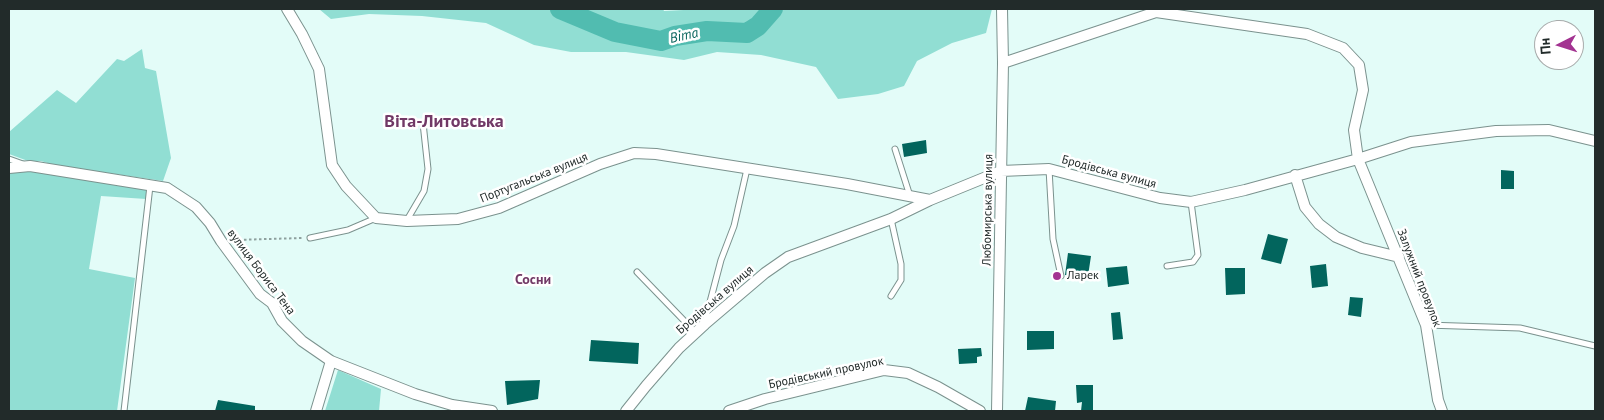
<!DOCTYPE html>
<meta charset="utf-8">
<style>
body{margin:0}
#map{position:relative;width:1604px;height:420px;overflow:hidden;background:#e3fcf8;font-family:"PT Sans",sans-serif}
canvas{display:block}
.frame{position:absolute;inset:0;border:10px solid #222b2a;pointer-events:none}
.north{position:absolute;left:1534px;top:20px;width:50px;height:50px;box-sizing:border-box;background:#fff;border:1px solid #a7aaaa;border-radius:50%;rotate:265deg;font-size:14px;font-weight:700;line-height:20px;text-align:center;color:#222b2a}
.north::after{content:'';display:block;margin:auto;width:18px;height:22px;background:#a33391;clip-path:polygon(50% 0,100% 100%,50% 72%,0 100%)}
</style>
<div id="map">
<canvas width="1604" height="420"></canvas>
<div class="frame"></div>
<div class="north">Пн</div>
</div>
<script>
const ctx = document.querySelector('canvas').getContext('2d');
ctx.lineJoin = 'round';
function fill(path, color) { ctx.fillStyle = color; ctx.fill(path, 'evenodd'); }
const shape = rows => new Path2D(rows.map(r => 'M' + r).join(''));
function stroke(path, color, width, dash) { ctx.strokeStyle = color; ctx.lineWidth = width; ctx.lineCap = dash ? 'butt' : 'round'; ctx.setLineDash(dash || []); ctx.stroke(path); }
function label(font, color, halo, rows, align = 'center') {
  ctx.font = font + ' "PT Sans",sans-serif'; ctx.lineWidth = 5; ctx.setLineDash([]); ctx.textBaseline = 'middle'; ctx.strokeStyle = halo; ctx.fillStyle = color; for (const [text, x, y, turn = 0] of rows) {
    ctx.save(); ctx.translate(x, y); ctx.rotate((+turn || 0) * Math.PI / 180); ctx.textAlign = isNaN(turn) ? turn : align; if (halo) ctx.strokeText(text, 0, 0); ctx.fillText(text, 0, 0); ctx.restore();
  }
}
fill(shape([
 [319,9,663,9,664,11,703,9,992,9,986,33,952,43,917,61,904,86,878,94,838,99,816,67,761,55,717,52,684,60,626,52,571,52,534,45,486,23,422,16,369,14,331,19],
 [142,49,145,68,156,71,171,158,163,181,54,165,41,161,28,161,9,154,9,132,57,90,76,103,117,59,124,61],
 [29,171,147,189,146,199,101,196,89,269,135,278,117,411,9,411,9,172],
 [338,370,381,389,379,411,325,411]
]), '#91ded3');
stroke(shape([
 [560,9,615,32,661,41,675,36,707,31,747,33,758,26,773,9]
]), '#51bcb0', 20);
fill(shape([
 [926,140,927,153,904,157,902,144],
 [1501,170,1514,171,1514,189,1501,189],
 [1268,234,1288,239,1281,264,1261,259],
 [1068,253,1091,256,1088,276,1065,275],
 [1326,264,1328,286,1312,288,1310,266],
 [1127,266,1129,284,1108,287,1106,268],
 [1225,268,1245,268,1245,294,1226,295],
 [1350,297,1363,298,1361,317,1348,315],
 [1120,312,1123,339,1113,340,1111,313],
 [1027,331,1054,331,1054,349,1027,350],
 [591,340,639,343,638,364,589,361],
 [981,348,982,356,977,357,977,363,959,364,958,349],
 [540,380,538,399,507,405,505,381],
 [1076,385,1093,385,1093,411,1081,411,1082,402,1077,403],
 [1028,397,1056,401,1055,411,1025,411],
 [218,400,255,406,255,411,215,411]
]), '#02655d');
const lane = shape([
 [895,149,910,196],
 [9,159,23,164],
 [1049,169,1053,239,1061,276],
 [891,219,901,264,901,280,891,296],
 [407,220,424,191,428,169,423,123],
 [310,238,348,230,376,218],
 [1167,266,1193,262,1198,255,1191,202],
 [637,272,696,333],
 [705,321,721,260,734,226,747,169],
 [1426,325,1520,328,1595,346],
 [124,411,150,186]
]);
const street = shape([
 [287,9,302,34,319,69,332,165,346,186,376,218,407,221,458,219,499,208,600,164,634,153,656,154,847,184,930,200],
 [1156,12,1307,34,1343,48,1359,65,1363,90,1354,130,1358,159,1426,325,1438,400,1442,411],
 [1003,63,1156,12,1159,9],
 [9,168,30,166,167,188,196,207,210,223,221,241,260,294,272,303,282,321,302,341,331,361,415,394,452,405,492,411],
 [1295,175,1305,207,1319,224,1336,237,1362,248,1399,257],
 [316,411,331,361],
 [626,411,646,386,679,348,705,324,765,273,788,257,891,219,930,200,1001,171,1049,169,1160,198,1191,202,1245,190,1358,159,1411,142,1496,131,1549,130,1595,141],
 [729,411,765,399,884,370,908,373,938,387,980,411],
 [997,411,1003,63,1002,9]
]);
stroke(lane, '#7b928e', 7);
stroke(street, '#7b928e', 12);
stroke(shape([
 [234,240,302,238]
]), '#8ea09e', 2, [2.5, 2.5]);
stroke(lane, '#fff', 5);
stroke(street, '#fff', 10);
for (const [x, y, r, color] of [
 [1057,276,5,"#a33391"]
]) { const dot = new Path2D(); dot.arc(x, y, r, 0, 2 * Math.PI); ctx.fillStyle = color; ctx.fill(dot); stroke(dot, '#fff', 2); }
label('12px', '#222b2a', '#fff', [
 ["Бродівська вулиця",1109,172,15],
 ["Португальська вулиця",534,178,-22],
 ["Любомирська вулиця",988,210,-89],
 ["вулиця Бориса Тена",261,272,53],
 ["Залужний провулок",1419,278,69],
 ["Бродівська вулиця",715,300,-41],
 ["Бродівський провулок",826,373,-12]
]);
label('12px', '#222b2a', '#fff', [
 ["Ларек",1067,276]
], 'left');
label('italic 14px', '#0a655d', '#fff', [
 ["Віта",684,36,-12]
]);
label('bold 14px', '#713966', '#fff', [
 ["Сосни",533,280]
]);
label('bold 18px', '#713966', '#fff', [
 ["Віта-Литовська",444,122]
]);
</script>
